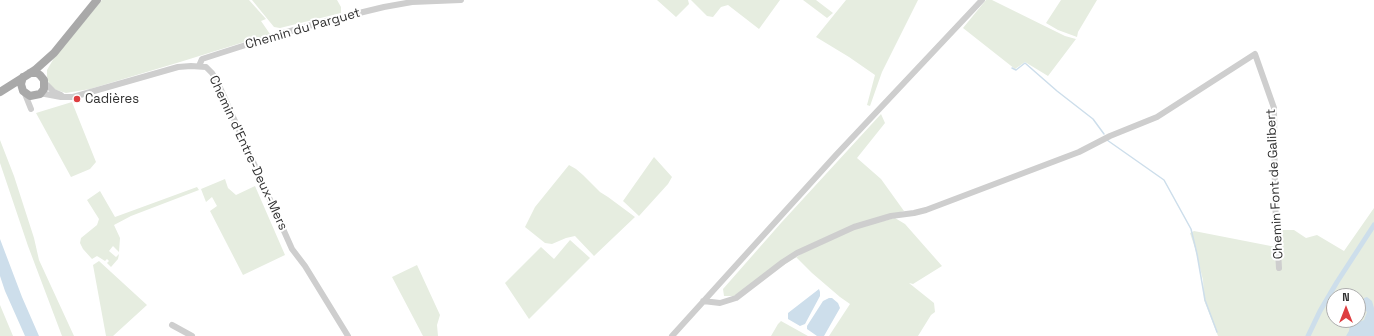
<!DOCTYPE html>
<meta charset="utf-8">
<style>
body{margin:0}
#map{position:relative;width:1374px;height:336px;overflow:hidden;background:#fff;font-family:"Space Grotesk",sans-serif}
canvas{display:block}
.north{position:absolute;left:1326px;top:288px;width:40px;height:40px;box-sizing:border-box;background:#fff;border:1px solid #adadad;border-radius:50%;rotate:0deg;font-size:11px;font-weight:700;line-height:16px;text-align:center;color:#313131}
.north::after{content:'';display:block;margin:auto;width:14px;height:18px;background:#de3d40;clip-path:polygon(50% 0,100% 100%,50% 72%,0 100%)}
</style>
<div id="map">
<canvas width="1374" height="336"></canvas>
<div class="north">N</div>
</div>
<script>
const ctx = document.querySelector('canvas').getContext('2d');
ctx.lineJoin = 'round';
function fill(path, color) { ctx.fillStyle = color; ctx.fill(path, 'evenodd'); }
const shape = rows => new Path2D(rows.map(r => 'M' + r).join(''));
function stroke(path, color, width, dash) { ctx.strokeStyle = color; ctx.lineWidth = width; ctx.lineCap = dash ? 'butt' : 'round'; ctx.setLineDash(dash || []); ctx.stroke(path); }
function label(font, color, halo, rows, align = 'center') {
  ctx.font = font + ' "Space Grotesk",sans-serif'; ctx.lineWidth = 4; ctx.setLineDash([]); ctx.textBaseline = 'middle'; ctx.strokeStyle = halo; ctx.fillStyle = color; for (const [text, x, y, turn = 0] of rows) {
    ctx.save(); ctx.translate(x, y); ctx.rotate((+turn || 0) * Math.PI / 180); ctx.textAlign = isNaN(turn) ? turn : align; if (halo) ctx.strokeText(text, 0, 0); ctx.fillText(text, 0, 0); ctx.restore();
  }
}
fill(shape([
 [102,0,249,0,266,19,261,21,270,34,180,62,90,89,66,93,56,90,49,84,47,77,47,70,54,58],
 [252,0,337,0,341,7,341,13,280,28,274,27],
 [657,0,688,0,689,4,676,17],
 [691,0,780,0,759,29,728,5,721,7,713,17,707,16],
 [803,0,816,0,833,13,827,18],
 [846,0,918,0,882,72,870,106,867,105,875,75,849,57,816,37],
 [986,0,992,0,1065,36,1076,39,1048,76,1025,62,1015,69,963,28],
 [1061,0,1097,0,1078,32,1077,37,1058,30,1046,23],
 [72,102,96,162,90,169,71,177,36,113],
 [881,114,885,123,857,158,881,179,904,211,852,226,835,233,734,296,724,296,723,289,781,223],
 [0,140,14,176,34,238,39,260,74,336,62,336,28,246,0,163],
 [654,157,672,177,668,184,639,216,623,201],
 [569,165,576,169,583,175,600,192,608,197,635,217,594,256,575,236,566,238,552,244,545,243,525,227,535,207],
 [225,179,228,188,236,195,255,186,285,255,243,275,210,211,217,206,212,197,206,202,201,189],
 [197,187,199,190,131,216,114,225,120,238,119,252,113,246,109,251,116,257,119,254,118,259,111,267,107,263,109,261,107,259,105,261,97,256,92,259,83,249,80,243,81,238,97,225,99,219,87,200,100,191,115,217],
 [1374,208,1374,336,1218,336,1204,300,1203,280,1195,248,1190,233,1194,231,1281,248,1279,230,1294,230,1306,238,1317,235,1344,251],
 [1334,296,1358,296,1358,320,1334,320],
 [895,218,905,224,942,266,913,284,909,283,934,303,935,312,931,315,918,336,829,336,850,304,840,297,812,273,795,256,853,229],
 [570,240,590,258,529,319,505,283,541,247,554,259],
 [99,261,147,305,113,336,106,336,93,265],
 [417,265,440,315,437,325,438,336,423,336,392,277],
 [0,305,13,336,0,336],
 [781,321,808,336,771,336,778,324]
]), '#e6ede0');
fill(shape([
 [0,239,22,297,39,336,25,336,5,291,0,276],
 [819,289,820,292,820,296,805,324,800,326,788,319,788,313],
 [1367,297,1372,301,1374,308,1374,336,1346,336,1349,331,1350,323,1352,322,1356,323,1364,320,1367,312,1362,307,1364,304,1364,298],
 [829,298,832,298,838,303,840,308,824,336,817,336,807,329,807,326,823,301]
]), '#cddeeb');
stroke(shape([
 [1012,68,1016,70,1025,63,1057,91,1093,119,1104,134],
 [1107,140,1164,180,1191,229,1197,254,1205,300,1217,332]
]), '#cddeeb', 1.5);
stroke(shape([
 [1308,336,1320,311,1337,282,1374,225]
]), '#cddeeb', 5);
stroke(shape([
 [199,66,202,59,280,34,326,21,384,7,412,2,461,0],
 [45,83,54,92,61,95],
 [25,94,31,109],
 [40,94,45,94,61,97,73,97,178,67,191,66,206,67,212,73,217,81,292,249,305,266,348,336],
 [703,301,720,303,736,298,783,262,797,253,854,227,891,216,914,213,926,210,1079,152,1110,136,1157,117,1255,54,1274,108,1275,202,1279,268],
 [172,325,192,336],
 [672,336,836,155,982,0]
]), '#cecece', 6);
stroke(shape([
 [23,77,21,84,23,91,30,96,40,94,44,89,44,80,40,75,37,73,30,73],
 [0,92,35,70,54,53,97,0]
]), '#a9a9a9', 8);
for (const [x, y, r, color] of [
 [77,99,4,"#de3d40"]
]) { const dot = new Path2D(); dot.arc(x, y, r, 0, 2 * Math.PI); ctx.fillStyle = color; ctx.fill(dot); stroke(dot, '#fff', 1.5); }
label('13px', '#313131', '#fff', [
 ["Chemin du Parguet",303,29,-16],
 ["Chemin d'Entre-Deux-Mers",248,153,65],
 ["Chemin Font de Galibert",1275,184,-93]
]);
label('13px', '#313131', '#fff', [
 ["Cadières",85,99]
], 'left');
</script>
